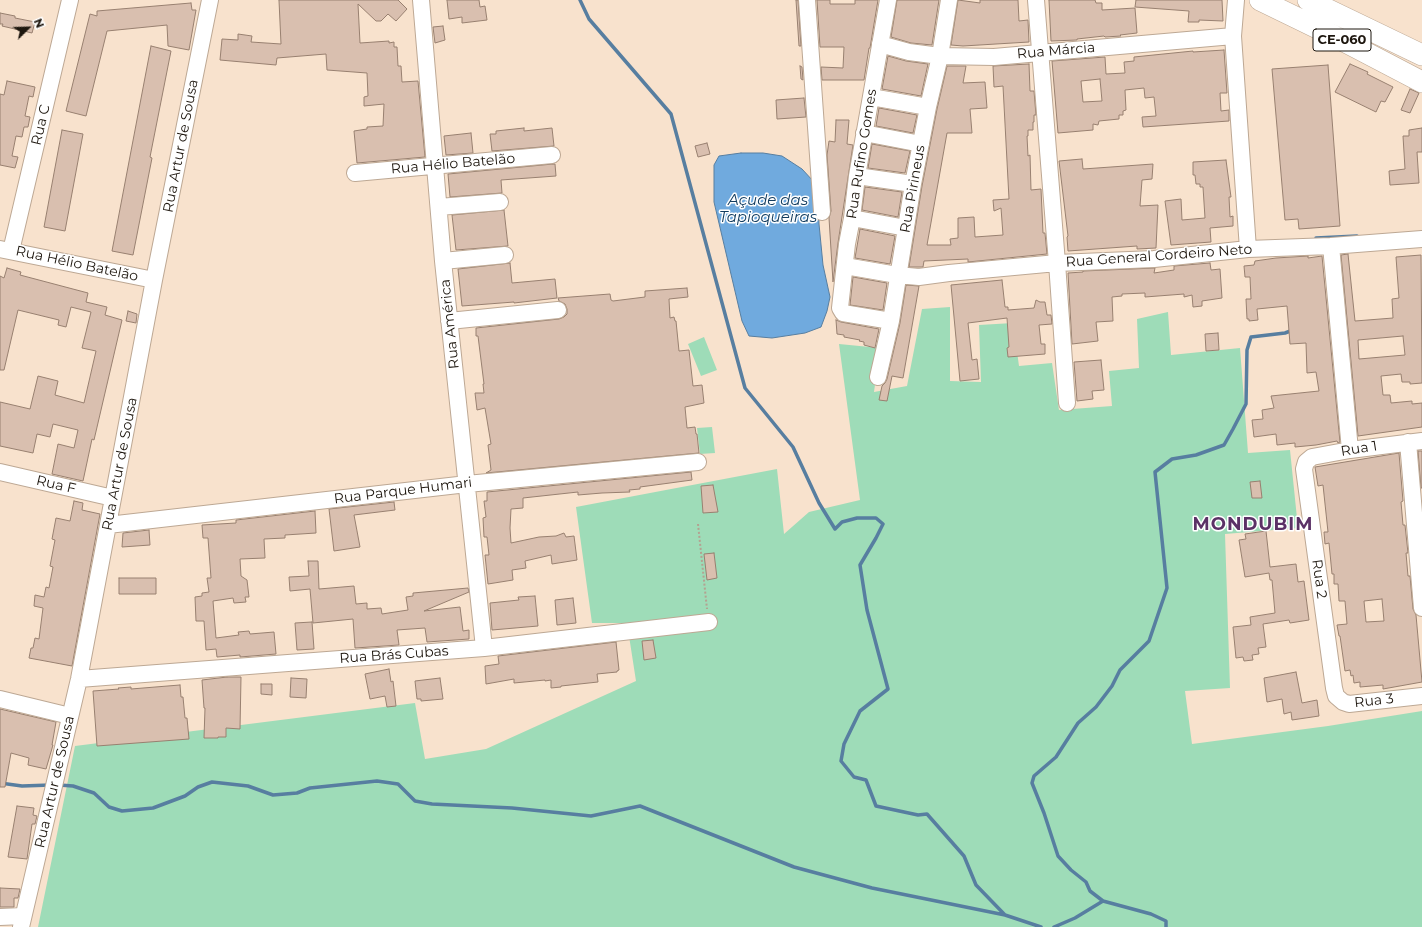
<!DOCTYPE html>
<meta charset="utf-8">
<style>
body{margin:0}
#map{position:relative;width:1422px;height:927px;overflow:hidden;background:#f8e2cd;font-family:Montserrat,sans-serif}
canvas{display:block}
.north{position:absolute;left:8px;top:8px;width:40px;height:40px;-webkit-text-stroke:3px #fff;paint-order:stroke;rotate:67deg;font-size:11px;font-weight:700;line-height:16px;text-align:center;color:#1d160e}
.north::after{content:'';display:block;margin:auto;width:14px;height:18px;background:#1d160e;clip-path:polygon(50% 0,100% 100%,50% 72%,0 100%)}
</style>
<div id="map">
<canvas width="1422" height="927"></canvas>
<div class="north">N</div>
</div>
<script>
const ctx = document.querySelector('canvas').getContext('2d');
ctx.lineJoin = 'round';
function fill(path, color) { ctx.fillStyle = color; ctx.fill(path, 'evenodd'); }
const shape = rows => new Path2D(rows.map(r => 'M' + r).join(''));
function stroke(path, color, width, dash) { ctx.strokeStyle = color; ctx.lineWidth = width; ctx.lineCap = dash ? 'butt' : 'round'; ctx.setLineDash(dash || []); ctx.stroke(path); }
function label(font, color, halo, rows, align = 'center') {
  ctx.font = font + ' Montserrat,sans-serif'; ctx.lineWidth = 3; ctx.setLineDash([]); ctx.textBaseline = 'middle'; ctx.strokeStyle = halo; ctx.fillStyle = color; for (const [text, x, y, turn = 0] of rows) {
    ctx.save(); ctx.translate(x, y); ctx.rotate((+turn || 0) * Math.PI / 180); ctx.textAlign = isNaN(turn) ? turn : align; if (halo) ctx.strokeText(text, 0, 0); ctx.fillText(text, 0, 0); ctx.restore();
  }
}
fill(shape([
 [950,307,950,381,981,382,979,325,1013,323,1019,366,1052,363,1059,410,1112,406,1109,371,1139,368,1137,319,1168,312,1171,355,1240,348,1248,453,1290,450,1298,528,1225,534,1230,688,1185,691,1192,744,1328,726,1422,711,1422,927,38,927,75,746,415,703,425,759,486,749,636,681,627,623,592,623,576,507,777,469,784,534,809,512,860,500,839,344,880,348,874,392,907,386,922,309],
 [704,337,717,370,701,376,688,344],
 [712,427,715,453,700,454,697,428]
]), '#9edcb8');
const water = shape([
 [741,153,763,153,782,156,802,169,814,182,818,198,819,224,823,265,830,297,827,311,821,327,805,333,772,338,749,336,742,321,714,202,714,165,719,156,741,153]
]);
fill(water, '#70aade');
stroke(water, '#577ea0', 1);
stroke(shape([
 [580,0,589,19,671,114,745,388,793,447,819,503,835,529,842,522,857,518,876,518,883,524,876,538,860,565,867,610,888,689,860,711,844,744,841,761,854,777,866,780,876,806,918,815,927,814,964,856,976,885,1005,915],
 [1316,238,1357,236],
 [0,783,22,786,51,785],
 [59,785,73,786,94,793,109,807,122,811,153,808,185,796,198,787,212,782,248,786,273,795,297,793,310,788,377,781,398,784,415,801,432,804,512,808,591,816,640,806,794,867,872,888,1005,915,1041,927],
 [1103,901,1090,891,1086,882,1071,870,1058,856,1044,813,1032,783,1034,776,1056,757,1078,723,1096,707,1112,686,1120,670,1149,641,1167,588,1155,472,1172,459,1196,455,1224,445,1233,429,1246,404,1247,350,1251,337,1285,333,1293,330],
 [1054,927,1075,918,1103,901,1151,914,1166,921,1166,927]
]), '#577ea0', 3.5);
const building = shape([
 [279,0,398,0,407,9,396,21,388,14,381,21,376,21,358,4,360,43,389,41,389,43,394,42,394,47,397,47,398,66,401,66,402,82,418,81,425,157,357,163,354,131,367,129,367,127,383,126,384,104,364,106,364,97,368,96,367,73,327,70,326,54,277,58,276,65,220,60,222,39,238,40,238,34,252,36,251,42,281,44,279,0],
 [447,0,479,0,480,7,485,6,487,20,462,23,462,17,449,19,447,0],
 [796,0,798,0,801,46,799,46,796,0],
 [817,0,830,0,830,4,855,4,855,0,878,0,870,48,869,48,864,80,822,80,821,67,843,68,844,47,820,47,817,0],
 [897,0,939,0,932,45,911,43,891,37,897,0],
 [958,0,980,3,980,0,1018,0,1019,21,1028,20,1029,42,963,46,951,45,958,0],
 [1049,0,1095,0,1096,3,1102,3,1102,10,1135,8,1137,33,1120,35,1121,36,1105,37,1104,36,1077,39,1077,40,1051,41,1049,0],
 [1136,0,1222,0,1223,21,1199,20,1199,22,1188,22,1189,11,1135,7,1136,0],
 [191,3,192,10,196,10,189,50,168,46,167,25,107,31,86,116,66,111,90,14,97,16,97,11,191,3],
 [0,13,15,16,15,18,35,22,32,33,2,26,3,24,0,24,0,13],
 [443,26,445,40,435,43,433,27,443,26],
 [151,46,171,51,150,157,152,158,133,255,112,251,151,46],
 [1224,50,1227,93,1220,93,1221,111,1229,110,1229,121,1143,127,1142,117,1156,116,1154,97,1145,98,1144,88,1125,90,1126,110,1123,111,1123,115,1119,115,1119,119,1099,121,1098,125,1093,124,1093,130,1058,133,1052,61,1105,57,1106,74,1125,73,1124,62,1134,61,1134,57,1193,51,1193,52,1224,50],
 [1100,79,1102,101,1083,102,1081,81,1100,79],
 [888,56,906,61,928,64,921,96,882,89,888,56],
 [1029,64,1030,91,1034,91,1036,115,1034,115,1034,122,1033,122,1033,130,1028,130,1028,136,1027,136,1028,156,1030,155,1031,190,1041,189,1043,233,1045,233,1047,254,968,262,968,259,924,261,923,267,909,267,922,186,937,109,947,66,966,66,963,83,985,82,987,108,970,109,972,133,947,133,927,245,951,245,950,239,958,238,958,218,974,217,975,237,1003,235,1001,208,994,211,993,200,1009,199,1003,86,994,87,993,66,1029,64],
 [1350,64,1368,72,1367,74,1393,87,1385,102,1381,101,1376,112,1335,92,1350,64],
 [1328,65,1340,226,1299,229,1298,219,1285,220,1272,69,1328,65],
 [800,66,802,67,803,80,801,79,800,66],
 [7,81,35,87,33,97,29,96,25,116,30,117,28,127,24,127,22,137,16,136,12,156,18,157,15,168,0,165,0,94,4,95,7,81],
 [1410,89,1419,93,1410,113,1401,110,1410,89],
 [804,98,806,117,777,119,776,100,804,98],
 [879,108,917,115,913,133,876,126,879,108],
 [836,120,849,120,847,144,853,145,838,243,833,282,829,218,831,211,827,155,829,141,835,142,836,120],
 [524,128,524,131,552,128,554,146,492,151,490,134,496,134,496,131,524,128],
 [1422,128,1422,152,1417,152,1419,183,1390,185,1389,171,1405,169,1403,136,1409,136,1409,130,1422,128],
 [62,130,83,134,65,231,44,227,62,130],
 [471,133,473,153,446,155,444,136,471,133],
 [707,143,710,154,698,157,695,146,707,143],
 [872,144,910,151,905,173,868,168,872,144],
 [1082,159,1083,169,1153,164,1152,179,1142,180,1140,206,1158,205,1156,248,1137,249,1137,246,1068,251,1067,237,1068,236,1059,161,1082,159],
 [1226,160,1231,197,1229,197,1230,217,1233,216,1233,226,1210,228,1211,242,1171,245,1165,201,1181,199,1182,220,1205,218,1203,187,1200,187,1200,184,1196,184,1195,175,1193,175,1193,162,1226,160],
 [553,164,555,164,556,176,501,180,502,193,450,197,448,174,553,164],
 [865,187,902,192,898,217,862,210,865,187],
 [504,210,508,246,456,250,452,215,504,210],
 [860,229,895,236,890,264,855,258,860,229],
 [1348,254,1355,321,1393,318,1392,299,1399,298,1396,257,1421,255,1422,383,1410,384,1410,382,1402,382,1401,374,1381,376,1383,395,1390,395,1391,403,1412,401,1412,404,1422,403,1422,427,1358,436,1341,255,1348,254],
 [1403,336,1405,355,1359,359,1358,340,1403,336],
 [1308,256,1308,258,1322,256,1340,442,1338,443,1337,441,1316,445,1295,447,1295,443,1277,445,1276,434,1254,437,1252,420,1263,419,1262,410,1274,408,1271,396,1319,391,1316,372,1307,373,1306,343,1290,344,1287,306,1257,309,1258,320,1249,321,1249,319,1247,319,1246,299,1251,299,1250,277,1245,277,1244,266,1254,265,1255,261,1276,258,1308,256],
 [510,263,512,283,555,279,557,298,514,303,514,302,462,306,458,269,510,263],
 [1210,263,1211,270,1220,269,1222,298,1202,301,1202,306,1193,307,1192,295,1184,297,1184,294,1145,297,1145,293,1122,294,1122,296,1112,297,1113,321,1096,322,1098,341,1072,344,1068,273,1083,272,1083,271,1155,268,1154,273,1174,270,1174,266,1210,263],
 [7,268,21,272,20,275,88,293,86,302,107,307,105,315,122,320,94,440,92,439,83,481,52,474,58,444,74,448,78,430,53,424,50,437,37,434,33,453,0,446,0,402,30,409,38,376,58,381,55,395,84,403,96,351,82,348,91,312,71,307,66,327,58,325,59,320,18,310,4,370,0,370,0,276,4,278,7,268],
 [853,277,887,283,883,310,850,305,853,277],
 [1002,280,1005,307,1008,307,1008,310,1034,308,1036,300,1040,302,1045,302,1047,315,1051,315,1052,324,1039,325,1041,344,1045,344,1045,354,1008,357,1007,348,1009,347,1007,318,968,323,972,360,977,359,979,379,960,381,951,285,1002,280],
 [906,285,919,286,903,378,892,376,887,401,879,400,882,386,885,383,887,379,900,323,906,285],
 [687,288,688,297,669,299,670,318,674,317,675,321,676,321,679,351,689,350,693,386,702,385,704,403,685,407,687,428,695,427,696,434,697,434,699,453,486,473,491,470,488,445,491,444,485,408,477,410,475,393,484,393,483,384,484,384,478,336,476,336,476,328,559,319,564,317,567,314,567,309,565,304,559,301,558,298,610,294,611,300,613,301,645,297,645,291,687,288],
 [128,311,137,314,136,323,126,321,128,311],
 [836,320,841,322,879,329,875,348,864,345,864,342,859,341,860,340,844,337,844,335,837,334,836,320],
 [1218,333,1219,350,1206,351,1205,334,1218,333],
 [1101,360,1104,390,1092,391,1093,399,1077,401,1074,362,1101,360],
 [1418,451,1422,451,1422,488,1421,488,1418,451],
 [1399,453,1403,501,1401,502,1403,525,1405,525,1408,553,1406,553,1408,576,1410,576,1413,609,1416,615,1422,682,1383,689,1383,685,1360,687,1360,682,1354,683,1353,675,1351,676,1350,670,1345,671,1340,636,1339,636,1337,625,1347,624,1345,601,1339,601,1338,584,1334,584,1334,574,1332,574,1329,543,1325,544,1324,532,1328,532,1323,485,1318,486,1315,467,1399,453],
 [1382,599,1384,621,1366,622,1364,601,1382,599],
 [691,472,692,480,640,487,640,489,629,490,630,492,602,493,578,495,578,492,523,498,523,508,511,509,510,528,511,543,539,537,556,536,564,533,566,537,574,536,577,560,552,564,551,555,525,561,526,568,512,570,513,580,488,584,485,555,489,555,487,537,484,537,483,518,486,517,484,501,487,501,487,492,691,472],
 [1260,481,1262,498,1252,498,1250,482,1260,481],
 [713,485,718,512,703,513,701,486,713,485],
 [74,501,83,503,82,510,100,514,72,666,29,658,31,648,33,648,35,638,39,639,43,608,34,606,35,595,44,597,46,587,49,588,53,567,50,566,55,540,52,539,56,518,70,521,74,501],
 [394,502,395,510,354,515,360,547,334,551,329,509,394,502],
 [315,511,316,533,285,535,285,538,264,539,265,558,240,559,241,576,247,580,249,597,245,597,246,602,234,603,233,598,213,601,216,638,239,635,238,632,249,631,250,634,274,632,276,654,240,657,240,655,217,657,216,649,206,650,204,621,196,621,195,597,202,596,202,593,209,592,207,578,211,578,208,538,203,538,202,525,236,523,236,520,315,511],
 [149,530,150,545,122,547,123,533,149,530],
 [1266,531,1270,567,1296,564,1298,582,1304,581,1309,620,1290,623,1289,620,1263,624,1266,647,1258,648,1259,654,1252,655,1253,660,1244,661,1243,657,1236,658,1233,627,1251,625,1250,617,1275,613,1272,580,1270,580,1269,573,1245,577,1239,540,1246,539,1245,534,1266,531],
 [714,553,717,578,707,580,704,554,714,553],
 [308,561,318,561,319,589,354,586,356,604,367,603,367,609,381,608,382,614,408,610,406,597,413,596,413,593,468,588,469,592,424,611,460,607,463,631,469,630,469,639,427,642,425,628,397,630,399,645,355,648,353,619,313,623,310,589,290,591,289,577,309,576,308,561],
 [119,578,156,578,156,594,119,594,119,578],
 [535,596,538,626,492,630,490,603,519,600,518,597,535,596],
 [573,598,576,623,557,625,555,600,573,598],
 [312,622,314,649,297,650,295,623,312,622],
 [653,640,656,658,644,660,642,641,653,640],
 [616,642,619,670,617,671,617,672,597,674,598,682,561,686,561,687,551,688,551,680,545,681,545,680,514,683,514,679,486,684,485,666,499,664,498,656,616,642],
 [389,669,391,682,393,681,396,706,387,707,385,696,370,699,365,674,389,669],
 [1296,672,1302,703,1317,700,1319,716,1292,720,1291,712,1284,714,1282,699,1267,702,1264,678,1296,672],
 [227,677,241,677,240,729,226,728,226,737,218,737,218,738,204,738,205,708,204,708,202,680,227,677],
 [291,678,307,679,306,698,290,697,291,678],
 [440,678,443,699,421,701,421,699,417,699,415,681,440,678],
 [261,684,272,684,272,695,261,694,261,684],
 [180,685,181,697,183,697,185,718,187,718,189,739,97,746,93,691,119,689,118,688,131,687,131,689,180,685],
 [0,709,56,722,52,745,53,745,46,769,28,765,29,758,11,753,5,787,0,787,0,709],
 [17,806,34,808,33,815,37,816,35,824,32,824,27,859,8,857,17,806],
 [0,888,20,889,18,898,14,898,14,907,0,907,0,888]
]);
fill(building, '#d9bfaf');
stroke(building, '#988070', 1);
const minor = shape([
 [421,0,443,261,484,648],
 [807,0,822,212],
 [888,0,857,176,852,218,847,244,840,308,843,313,891,321],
 [1036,0,1057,263,1067,403],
 [1236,0,1233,36,1248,249],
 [880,44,909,52,940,56,994,57,1233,36],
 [871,97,928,107],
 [864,133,921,144],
 [355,173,552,155],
 [857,176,913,184],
 [439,207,500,202],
 [852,218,906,228],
 [1331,246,1350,450],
 [0,249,154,280],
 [11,251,70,0],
 [443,261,505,255],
 [845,266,897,275,919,277,949,273,1057,263,1154,259,1248,249,1331,246,1422,239],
 [449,321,558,310],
 [878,377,891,321,913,184,928,107,940,56,949,0],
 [1422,441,1350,450,1312,457,1306,462,1304,469,1334,688,1336,696,1343,702,1349,704,1422,696],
 [1408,442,1422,608],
 [0,472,113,498],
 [108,525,467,484,698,462],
 [79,679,484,648,709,622],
 [0,699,70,716],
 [0,917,23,916],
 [21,927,79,679,154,280,210,0]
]);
const major = shape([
 [1260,0,1334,36,1422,82],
 [1308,0,1422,55]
]);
stroke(minor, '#bda894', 18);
stroke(major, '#bda894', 22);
stroke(shape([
 [698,524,707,609]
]), '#b3a291', 2, [2, 2]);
stroke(minor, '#fff', 16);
stroke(major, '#fff', 21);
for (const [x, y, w] of [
 [1342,40,58]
]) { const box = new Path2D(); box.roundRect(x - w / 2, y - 11, w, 22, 3); ctx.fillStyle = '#fff'; ctx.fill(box); stroke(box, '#1d160e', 1); }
label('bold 13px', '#1d160e', null, [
 ["CE-060",1342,40]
]);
label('14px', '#1d160e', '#fff', [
 ["Rua Márcia",1056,51,-5],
 ["Rua C",41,125,-77],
 ["Rua Artur de Sousa",181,146,-79],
 ["Rua Rufino Gomes",862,154,-81],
 ["Rua Hélio Batelão",453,164,-5],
 ["Rua Pirineus",913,189,-80],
 ["Rua General Cordeiro Neto",1159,256,-4],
 ["Rua Hélio Batelão",77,264,12],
 ["Rua América",450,324,-96],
 ["Rua 1",1359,449,-9],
 ["Rua Artur de Sousa",120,464,-79],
 ["Rua F",56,485,13],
 ["Rua Parque Humari",403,491,-7],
 ["Rua 2",1319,579,82],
 ["Rua Brás Cubas",394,655,-4],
 ["Rua 3",1374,701,-6],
 ["Rua Artur de Sousa",55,782,-77]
]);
label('italic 15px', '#123d60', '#fff', [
 ["Açude das",768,201],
 ["Tapioqueiras",768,218]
]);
ctx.letterSpacing = '1px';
label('bold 18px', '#5b3166', '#fff', [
 ["MONDUBIM",1253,525]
]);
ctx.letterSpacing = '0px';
</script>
